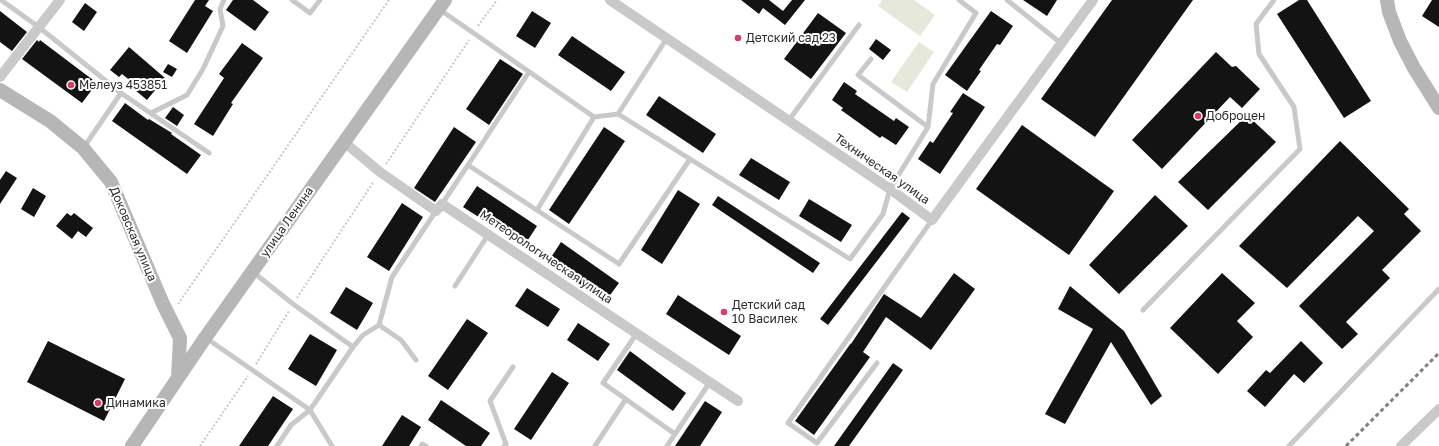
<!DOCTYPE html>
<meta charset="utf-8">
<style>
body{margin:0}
canvas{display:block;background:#fff}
</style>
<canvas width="1439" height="446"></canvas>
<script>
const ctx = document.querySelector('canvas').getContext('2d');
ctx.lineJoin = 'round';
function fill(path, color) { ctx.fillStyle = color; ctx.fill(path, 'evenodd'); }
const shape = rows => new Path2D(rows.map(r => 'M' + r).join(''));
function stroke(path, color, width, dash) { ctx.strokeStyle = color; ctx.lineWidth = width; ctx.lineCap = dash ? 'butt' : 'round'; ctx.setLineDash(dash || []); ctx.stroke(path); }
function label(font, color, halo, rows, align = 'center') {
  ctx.font = font + ' "Golos Text",sans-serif'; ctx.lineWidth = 4; ctx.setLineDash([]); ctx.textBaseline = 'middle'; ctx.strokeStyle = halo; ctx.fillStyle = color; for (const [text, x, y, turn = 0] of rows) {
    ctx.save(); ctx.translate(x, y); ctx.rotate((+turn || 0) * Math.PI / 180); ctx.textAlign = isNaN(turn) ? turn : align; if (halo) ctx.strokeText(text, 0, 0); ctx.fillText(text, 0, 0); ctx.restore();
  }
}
fill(shape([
 [882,0,914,0,935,15,920,36,878,6],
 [919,42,934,52,907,92,891,82]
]), '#e5e8da');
fill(shape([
 [195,0,209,0,205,6,213,11,187,53,169,41],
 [233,0,253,0,269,12,255,31,226,10],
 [741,0,769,0,783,11,792,0,805,0,785,25,763,8,759,14],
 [1023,0,1057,0,1047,16],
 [1112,0,1193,0,1095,137,1041,99],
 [1299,0,1307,0,1371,101,1344,118,1277,14],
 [1432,0,1439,0,1439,27,1422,16],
 [85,3,97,12,84,31,72,22],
 [0,11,27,32,12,51,0,42],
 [532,11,551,23,535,48,516,36],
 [991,11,1013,26,1000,45,997,44,979,70,981,71,967,91,945,75],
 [818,13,846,33,811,79,784,59],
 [572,36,625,72,611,91,558,55],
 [876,39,891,50,883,60,869,49],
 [37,40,39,42,40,40,97,83,82,103,22,59],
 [242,43,263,58,231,103,233,104,213,136,194,124,224,78,219,74],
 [129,47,165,78,147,100,135,90,138,87,122,74,119,77,110,70],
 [1216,52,1232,67,1236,66,1260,89,1242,108,1230,97,1162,169,1132,140],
 [500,59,523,74,489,125,466,109],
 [168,64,177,69,172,77,163,72],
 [844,82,857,91,855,94,894,121,896,118,909,127,896,145,882,136,880,138,841,110,843,108,832,100],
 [963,93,985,107,940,174,918,159,930,141,933,143,953,113,950,112],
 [659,96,716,134,703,153,646,115],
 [125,103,148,120,149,119,172,133,171,134,201,155,187,174,112,121],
 [173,107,184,115,177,126,165,118],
 [1247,115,1276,142,1208,210,1178,182],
 [1022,125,1114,191,1069,255,976,189],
 [454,127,476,142,435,202,414,188],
 [604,127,625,141,569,224,549,210],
 [1340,141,1409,209,1404,214,1421,231,1382,270,1390,278,1346,322,1358,334,1342,349,1299,306,1374,231,1358,216,1287,288,1239,246],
 [751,158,790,182,779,200,739,175],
 [6,171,17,178,0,204,0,180],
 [477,186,537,226,524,246,463,207],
 [33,188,46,196,34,217,21,209],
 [678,190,700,204,662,264,641,250],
 [1155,195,1188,226,1119,294,1089,265],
 [718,196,820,263,813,273,712,205],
 [809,199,852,225,841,242,799,216],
 [402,203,423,217,389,271,367,257],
 [902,212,910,218,828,325,820,319],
 [67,213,71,216,74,213,93,228,86,237,78,231,72,239,56,226],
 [561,242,619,283,605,302,548,262],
 [954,273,975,289,931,350,886,317,863,352,870,357,814,435,795,421,851,343,851,344,884,294,921,318],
 [1222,273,1255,303,1237,321,1253,337,1218,374,1170,328],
 [1070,286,1124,331,1162,396,1151,405,1111,342,1065,424,1045,414,1093,329,1058,309],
 [346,287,373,303,357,330,330,313],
 [527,288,560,309,548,327,515,306],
 [678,295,741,336,729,355,666,314],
 [467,319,488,333,448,390,428,376],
 [578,323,610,344,598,361,567,340],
 [310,334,337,350,316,386,288,369],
 [48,341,125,379,104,421,27,382],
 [1301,341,1323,363,1304,383,1294,374,1265,407,1247,391,1266,370,1270,373],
 [630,351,686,393,673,411,617,370],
 [893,363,903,370,849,446,834,446],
 [552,372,569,383,531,440,514,429],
 [273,396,293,409,268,446,239,446],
 [441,400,490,433,481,446,466,446,428,420],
 [705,401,722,412,700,446,675,446],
 [402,415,421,427,409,446,382,446]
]), '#131313');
stroke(shape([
 [478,26,497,0],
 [386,164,469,40],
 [297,298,374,181],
 [178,304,389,0],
 [256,364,289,311],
 [200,446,248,376]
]), '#c9c9c9', 2, [2, 2]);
stroke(shape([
 [1,0,40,28,121,93,84,147],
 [292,0,310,13,320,0],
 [1007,0,1062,44],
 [439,9,594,117,618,114],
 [667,38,618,114,850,259,883,214,890,189,928,127,933,84,976,13,959,0],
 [871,59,858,75,928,127],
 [529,72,468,165,619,264,690,159],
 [121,93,209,153],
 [151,113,187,95,203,69,223,26,220,9,224,0],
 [789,120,859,25],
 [442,204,468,165],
 [537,210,594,117],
 [253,272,293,304,353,347,363,335,379,325,401,340,416,360],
 [455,286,488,235],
 [1143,310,1300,149,1294,107,1259,54,1256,24,1274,0],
 [379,325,392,277,436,211],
 [637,333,603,383,675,434,667,446],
 [206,338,310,410,332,446],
 [877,363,817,443,788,423,932,220],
 [675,434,710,382],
 [277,446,291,425,310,410,353,347],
 [421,446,422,444,426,446],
 [504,446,506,444,490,401,513,367],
 [595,446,626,399],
 [1289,446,1439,289]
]), '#c9c9c9', 5);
stroke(shape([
 [610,0,890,189,932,220,1093,0],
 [0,77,60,0],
 [344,142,380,172,436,211,442,204,738,401],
 [1401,446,1439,409]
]), '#c9c9c9', 10);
stroke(shape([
 [1387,0,1389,12,1400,41,1414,68,1439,108],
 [0,90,50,121,83,148,111,182,163,304,180,338,178,377],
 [132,446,205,338,445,0]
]), '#b6b6b6', 14);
stroke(shape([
 [1346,446,1439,353]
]), '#818181', 3, [4, 3]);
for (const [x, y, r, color] of [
 [738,38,4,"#d43d67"],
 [71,85,4,"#d43d67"],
 [1198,116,4,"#d43d67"],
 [724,312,4,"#d43d67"],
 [98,403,4,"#d43d67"]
]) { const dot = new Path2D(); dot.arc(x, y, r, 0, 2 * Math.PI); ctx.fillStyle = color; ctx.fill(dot); stroke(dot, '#fff', 1.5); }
label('12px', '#2c2c2c', '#fff', [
 ["Детский сад 23",746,38],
 ["Мелеуз 453851",79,85],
 ["Доброцен",1206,116],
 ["Детский сад",732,305],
 ["10 Василек",732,319],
 ["Динамика",106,403]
], 'left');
label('12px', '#2c2c2c', '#fff', [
 ["Техническая улица",882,169,35],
 ["улица Ленина",287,222,-55],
 ["Доковская улица",133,234,67],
 ["Метеорологическая улица",546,257,34]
]);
</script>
